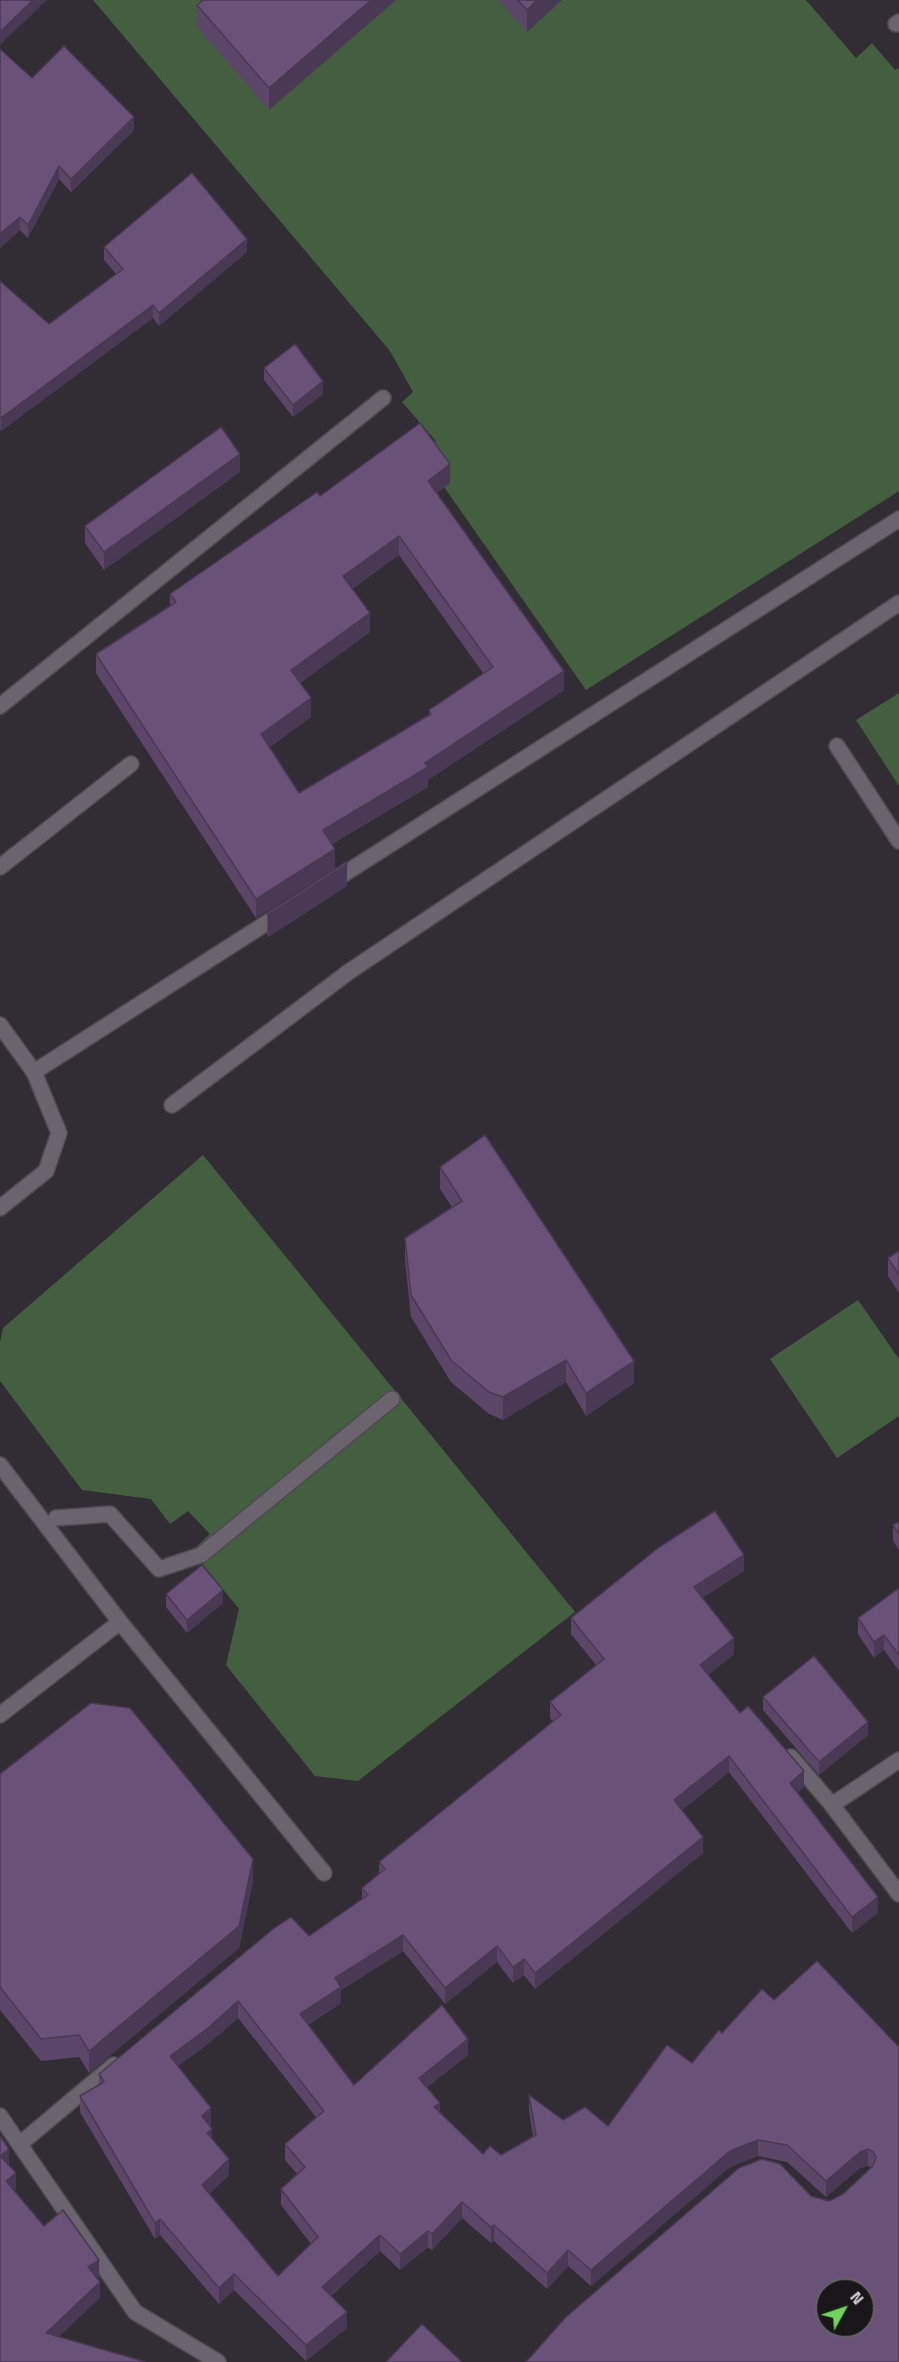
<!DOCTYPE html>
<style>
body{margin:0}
#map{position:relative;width:899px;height:2362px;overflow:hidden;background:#322c35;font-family:"Titillium Web",sans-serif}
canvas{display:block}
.north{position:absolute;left:815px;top:2278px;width:60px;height:60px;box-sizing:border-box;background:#181619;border:2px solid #646266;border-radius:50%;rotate:50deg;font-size:16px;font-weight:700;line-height:24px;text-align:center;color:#d7d3d9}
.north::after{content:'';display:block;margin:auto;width:21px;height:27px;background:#70d35e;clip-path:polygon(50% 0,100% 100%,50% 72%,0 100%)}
</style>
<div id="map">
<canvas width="899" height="2362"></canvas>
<div class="north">N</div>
</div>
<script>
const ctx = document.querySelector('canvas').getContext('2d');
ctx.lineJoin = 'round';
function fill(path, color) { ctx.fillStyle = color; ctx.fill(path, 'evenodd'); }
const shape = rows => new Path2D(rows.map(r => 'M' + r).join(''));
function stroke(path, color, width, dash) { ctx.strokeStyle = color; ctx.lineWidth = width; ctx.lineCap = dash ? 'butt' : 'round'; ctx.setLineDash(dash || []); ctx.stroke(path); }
fill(shape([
 [93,0,806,0,856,58,872,43,895,70,899,68,899,491,586,690,421,454,436,441,402,402,413,392,390,351],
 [899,693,899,786,856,720],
 [203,1155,575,1612,358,1781,315,1776,226,1665,239,1609,192,1551,210,1534,188,1511,170,1524,151,1499,82,1490,0,1381,0,1342,3,1328],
 [858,1300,899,1359,899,1416,837,1458,770,1359]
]), '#445f3f');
const lane = shape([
 [837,746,899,841],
 [0,867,131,764],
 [20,2144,114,2065]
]);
const street = shape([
 [896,24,899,22],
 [0,706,383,398],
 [330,883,899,519],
 [34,1072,282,913],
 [172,1105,350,971,899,603],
 [56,1518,110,1514,159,1569,201,1555,392,1399],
 [120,1622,324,1873],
 [791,1757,832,1805,899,1760],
 [832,1805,899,1894],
 [0,2116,135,2312,218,2362]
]);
const secondary = shape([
 [0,1025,34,1072,59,1133,46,1171,0,1208],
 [0,1465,120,1622,0,1715]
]);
stroke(lane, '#4e4a51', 18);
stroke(street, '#4e4a51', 18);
stroke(secondary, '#4e4a51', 18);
stroke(lane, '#6b646e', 15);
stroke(street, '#6b646e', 15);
stroke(secondary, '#6b646e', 15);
fill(shape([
 [203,0,396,0,269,110,197,27,197,5],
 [498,0,562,0,527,32],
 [0,49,32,78,134,130,71,192,59,179,28,238,20,230,0,248],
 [104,247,247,252,159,326,153,318,1,431,0,429,0,281,49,324,116,274,104,260],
 [264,368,323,394,293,417,264,380],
 [240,472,104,570,85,543,85,526],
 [450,483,437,493,564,690,428,780,428,787,332,844,335,868,256,918,96,673,96,654,170,606,170,594,320,496],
 [399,555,483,673,429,710,429,715,299,793,270,747,311,717,300,683,370,632,352,589],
 [347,886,268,937,267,935,267,913],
 [440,1167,634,1383,586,1416,566,1382,503,1420,489,1414,451,1382,411,1317,405,1260,405,1238,452,1207,440,1189],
 [899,1251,899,1293,888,1276,888,1258],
 [899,1522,899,1550,893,1541,893,1525],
 [744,1571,702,1598,734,1654,708,1675,804,1787,798,1792,878,1913,852,1933,729,1772,682,1810,703,1853,535,1989,524,1975,513,1983,497,1962,445,2004,403,1951,341,1990,341,2003,308,2025,354,2085,468,2055,427,2087,440,2113,483,2154,501,2155,533,2137,529,2111,529,2095,563,2120,608,2126,692,2063,722,2033,774,2000,899,2047,899,2362,811,2196,829,2201,843,2194,871,2167,868,2166,860,2168,826,2197,787,2162,758,2156,730,2167,591,2286,568,2266,547,2289,494,2241,491,2243,462,2218,432,2250,428,2247,400,2270,380,2251,331,2296,347,2328,306,2361,234,2290,219,2304,160,2235,155,2239,80,2112,80,2096,99,2084,99,2074,309,1936,362,1899,362,1888,379,1874,379,1862,553,1722,550,1718,550,1702,596,1665,571,1634,571,1618],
 [238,2018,316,2117,285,2144,285,2160,297,2174,281,2189,281,2205,311,2244,278,2276,209,2194,229,2175,212,2139,210,2126,211,2124,178,2066,208,2044],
 [899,1588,899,1671,884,1650,874,1658,858,1634,858,1618],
 [166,1594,223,1603,187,1633,166,1607],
 [763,1697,868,1735,819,1775,763,1710],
 [0,1774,253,1881,239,1948,89,2073,79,2057,41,2061,0,2010]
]), '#5b4667');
fill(shape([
 [33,0,47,0,0,45,0,32],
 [371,0,396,0,269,110,269,88],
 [537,0,562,0,527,32,527,10],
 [134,117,134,130,71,192,71,179],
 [59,166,59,179,28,238,28,225],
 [20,217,20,230,0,248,0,234],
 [247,239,247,252,159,326,159,313],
 [153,305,153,318,1,431,1,418],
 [323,381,323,394,293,417,293,405],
 [240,454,240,472,104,570,104,552],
 [450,464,450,483,428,500,428,481],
 [399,536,399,555,343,595,343,576],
 [370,613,370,632,291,689,291,670],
 [564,671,564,690,428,780,428,787,323,849,323,830],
 [311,698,311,717,261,753,261,734],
 [335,849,335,868,256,918,256,899],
 [347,864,347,886,268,937,268,915],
 [566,1360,566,1382,503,1420,503,1397],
 [634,1361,634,1383,586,1416,586,1393],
 [744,1555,744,1571,694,1603,694,1587],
 [223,1590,223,1603,187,1633,187,1620],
 [884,1635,884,1650,874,1658,874,1642],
 [734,1638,734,1654,700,1681,700,1665],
 [868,1722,868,1735,819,1775,819,1762],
 [729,1756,729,1772,674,1816,674,1800],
 [804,1771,804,1787,790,1799,790,1783],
 [703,1837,703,1853,535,1989,535,1973],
 [253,1859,253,1881,239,1948,89,2073,89,2051],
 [878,1897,878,1913,852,1933,852,1917],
 [403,1935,403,1951,341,1990,341,2003,300,2030,300,2014,335,1978],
 [497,1946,497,1962,445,2004,445,1988],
 [524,1959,524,1975,513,1983,513,1967],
 [238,2001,238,2018,208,2044,170,2072,170,2056],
 [468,2039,468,2055,419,2094,419,2078],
 [440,2103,440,2119,434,2107],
 [211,2108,211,2124,202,2132,202,2116],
 [212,2129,212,2145,207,2133],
 [758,2140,758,2156,730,2167,591,2286,591,2270,730,2151],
 [9,2149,9,2165,0,2156],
 [868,2149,868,2166,860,2168,826,2197,826,2181,860,2152],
 [229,2159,229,2175,202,2201,202,2185],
 [16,2173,16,2189,6,2197,6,2181],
 [462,2202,462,2218,432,2250,432,2234],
 [160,2219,160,2235,155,2239,155,2223],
 [494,2225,494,2241,491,2243,491,2227],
 [428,2231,428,2247,400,2270,400,2254],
 [380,2235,380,2251,322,2303,322,2287],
 [568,2250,568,2266,547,2289,547,2273],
 [99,2260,99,2277,88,2283,88,2267],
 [234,2274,234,2290,219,2304,219,2288],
 [100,2282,100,2298,46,2349,46,2333],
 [347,2312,347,2328,306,2361,306,2345]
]), '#4a3954');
const building = shape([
 [0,0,33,0,0,32,0,0],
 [203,0,371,0,269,88,197,5,203,0],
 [518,0,537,0,527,10,518,0],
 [64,46,134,117,71,179,59,166,28,225,20,217,0,234,0,49,32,78,64,46],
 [192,173,247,239,159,313,153,305,1,418,0,416,0,281,49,324,123,269,104,247,192,173],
 [295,344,323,381,293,405,264,368,295,344],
 [420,423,450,464,428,481,564,671,425,763,428,767,323,830,335,849,256,899,96,654,176,602,170,594,317,492,320,496,420,423],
 [399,536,493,667,429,710,431,714,299,793,261,734,311,698,291,670,370,613,343,576,399,536],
 [221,427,240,454,104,552,85,526,221,427],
 [346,862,347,864,268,915,267,913,346,862],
 [485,1135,634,1361,586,1393,566,1360,503,1397,489,1392,451,1360,411,1295,405,1238,462,1201,440,1167,485,1135],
 [899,1251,899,1275,888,1258,899,1251],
 [715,1511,744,1555,694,1587,734,1638,700,1665,740,1713,748,1706,804,1771,790,1783,878,1897,852,1917,729,1756,674,1800,703,1837,535,1973,524,1959,513,1967,497,1946,445,1988,403,1935,335,1978,341,1987,300,2014,354,2085,442,2005,468,2039,419,2078,440,2103,434,2107,483,2154,490,2146,501,2155,536,2135,529,2095,563,2120,585,2107,608,2126,667,2045,692,2063,719,2030,722,2033,762,1989,774,2000,817,1961,899,2047,899,2362,526,2362,566,2317,739,2168,762,2159,780,2164,811,2196,829,2201,843,2194,873,2166,876,2157,873,2152,868,2149,860,2152,826,2181,787,2145,758,2140,730,2151,591,2270,568,2250,547,2273,494,2225,491,2227,462,2202,432,2234,428,2231,400,2254,380,2235,322,2287,347,2312,306,2345,234,2274,219,2288,160,2219,155,2223,80,2096,104,2082,99,2074,273,1929,291,1917,309,1936,368,1895,362,1888,385,1869,379,1862,561,1715,550,1702,604,1659,571,1618,658,1548,715,1511],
 [238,2001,324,2111,285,2144,305,2167,281,2189,318,2237,278,2276,202,2185,229,2159,207,2133,212,2129,202,2116,211,2108,170,2056,208,2028,238,2001],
 [827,2290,863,2290,863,2326,827,2326,827,2290],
 [899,1522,899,1534,893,1525,899,1522],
 [202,1565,223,1590,187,1620,166,1594,202,1565],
 [899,1588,899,1655,884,1635,874,1642,858,1618,899,1588],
 [814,1656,868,1722,819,1762,763,1697,814,1656],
 [91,1703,130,1708,253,1859,239,1926,89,2051,79,2035,41,2039,0,1987,0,1774,91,1703],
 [0,2136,9,2149,0,2156,16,2173,6,2181,44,2226,63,2210,99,2260,88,2267,100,2282,46,2333,146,2362,0,2362,0,2136],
 [422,2324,462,2362,386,2362,422,2324]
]);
fill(building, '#6a5178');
stroke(building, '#4a3954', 1.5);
</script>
